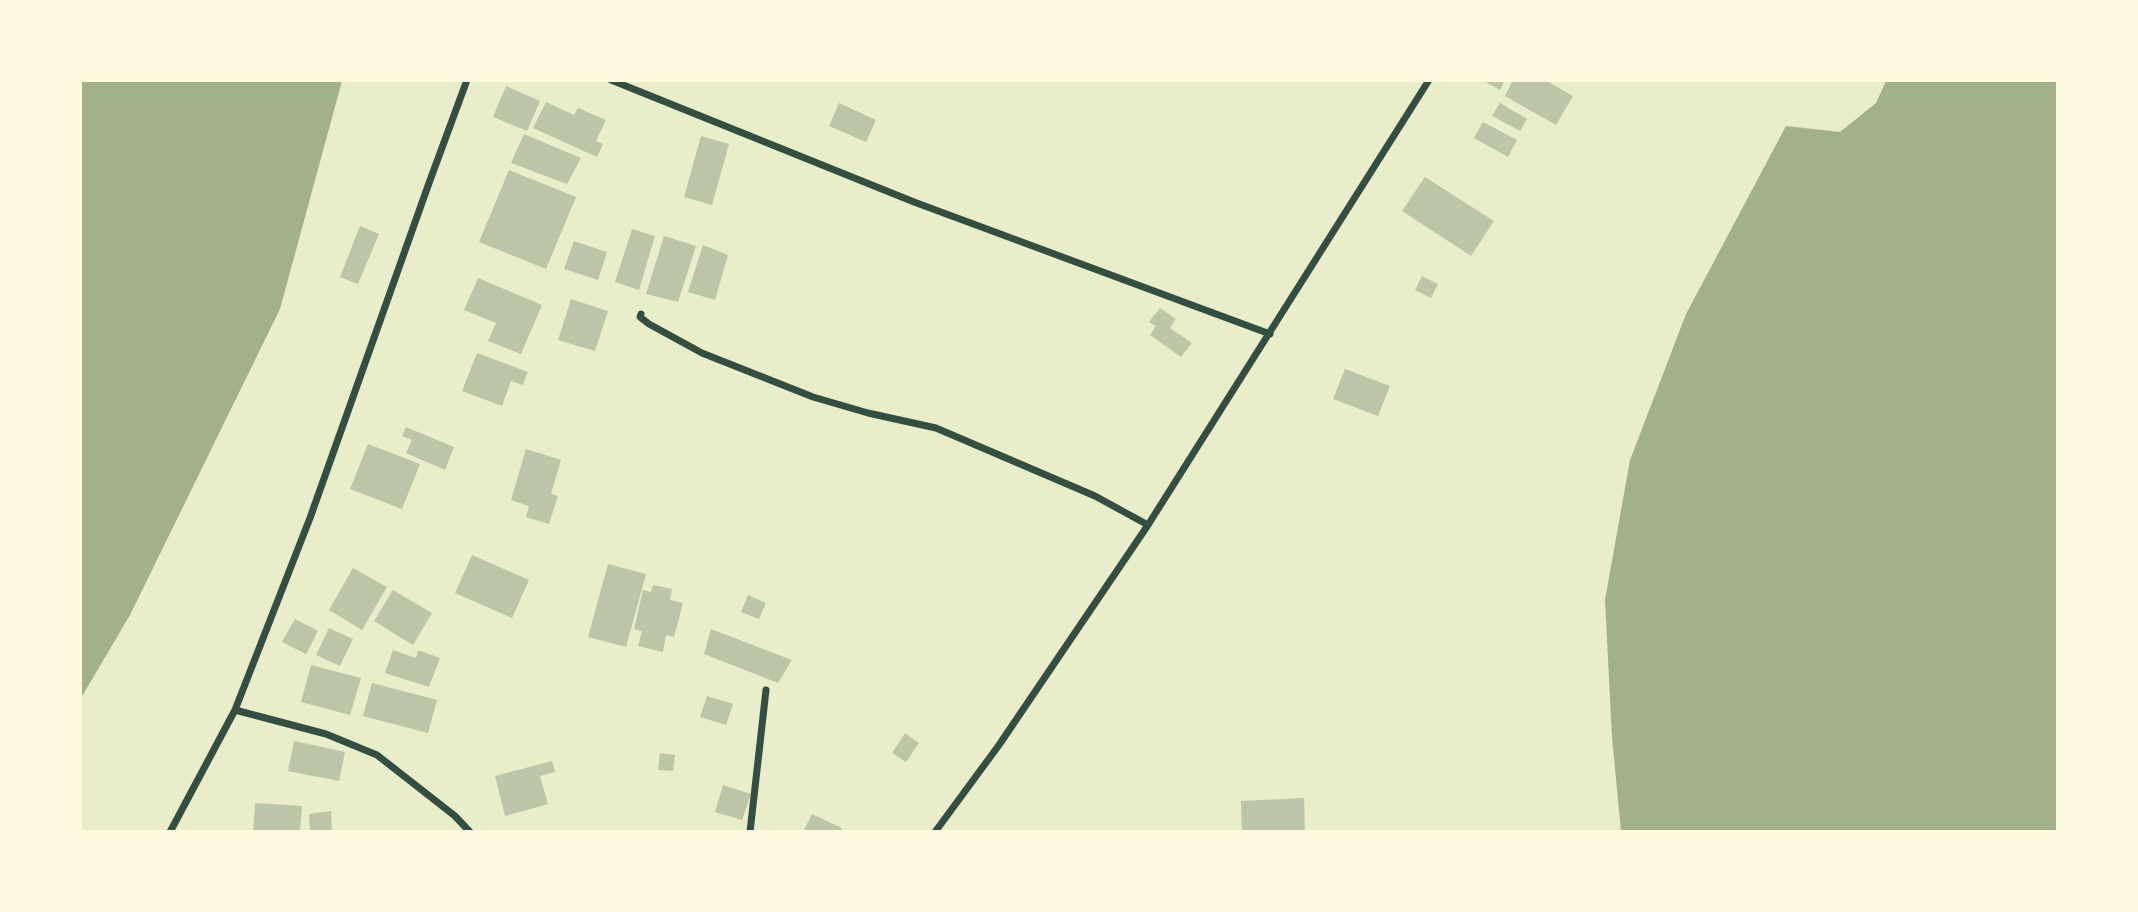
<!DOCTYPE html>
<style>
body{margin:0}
#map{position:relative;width:2138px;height:912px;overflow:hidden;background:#e9edc9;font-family:"Titillium Web",sans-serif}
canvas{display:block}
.frame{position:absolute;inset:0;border:82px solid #fefae0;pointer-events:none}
</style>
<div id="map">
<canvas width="2138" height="912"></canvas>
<div class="frame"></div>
</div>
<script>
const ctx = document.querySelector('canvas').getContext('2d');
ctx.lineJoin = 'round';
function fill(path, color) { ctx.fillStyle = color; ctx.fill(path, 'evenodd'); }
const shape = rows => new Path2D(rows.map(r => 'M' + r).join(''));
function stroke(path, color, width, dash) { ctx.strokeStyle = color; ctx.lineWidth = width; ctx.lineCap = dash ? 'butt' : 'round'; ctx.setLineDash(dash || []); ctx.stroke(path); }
fill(shape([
 [81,80,342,81,280,309,130,615,81,698],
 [1886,81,2057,81,2057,831,1621,831,1612,737,1605,600,1630,460,1686,314,1786,126,1840,132,1876,103]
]), '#a3b18a');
fill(shape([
 [1482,80,1505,80,1500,90],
 [1513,80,1545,80,1573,96,1556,125,1505,96],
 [506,86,540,101,527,131,493,117],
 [546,102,574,115,578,108,606,120,596,141,603,144,597,157,533,128],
 [839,103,876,120,866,142,829,126],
 [1500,103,1527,119,1520,131,1492,116],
 [1483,122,1517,140,1508,157,1474,138],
 [524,134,581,158,567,184,511,163],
 [701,136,729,144,712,205,684,197],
 [509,170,576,197,546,269,479,242],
 [1425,177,1494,221,1471,256,1402,211],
 [360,226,379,234,358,284,340,277],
 [632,229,655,236,639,290,615,282],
 [664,236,696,246,678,302,646,294],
 [574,241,607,252,598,280,564,269],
 [703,245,728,255,715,300,688,292],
 [1422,276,1438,284,1431,298,1415,290],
 [478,278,542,305,521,354,488,341,496,323,464,310],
 [571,299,608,311,595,351,558,340],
 [1160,308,1176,319,1170,328,1192,343,1181,357,1150,335,1156,326,1149,322],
 [477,353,528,372,523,385,511,381,502,406,462,391],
 [1345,369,1390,386,1378,416,1333,399],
 [406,427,454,447,445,470,406,453,412,440,402,436],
 [368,444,420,464,402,509,350,489],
 [526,449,561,460,551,494,558,496,549,524,526,517,529,506,511,500],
 [472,555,529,580,512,618,455,593],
 [608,564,646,574,626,647,588,637],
 [353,568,387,587,362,630,329,610],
 [653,585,672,589,670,600,683,603,674,637,666,635,663,652,638,646,642,631,634,629,643,590,651,592],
 [393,590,432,613,413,645,374,621],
 [748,595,766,603,759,619,741,612],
 [295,619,318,631,306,654,282,642],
 [329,628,353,639,340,666,316,655],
 [711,629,792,660,778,683,704,654],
 [393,650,416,658,418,650,440,658,429,687,385,673],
 [311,665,361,678,350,715,301,702],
 [372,683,437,700,428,733,363,716],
 [707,696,733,704,726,725,700,717],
 [905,733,919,743,906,762,892,753],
 [294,741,345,752,339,781,288,771],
 [660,753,675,755,673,771,658,770],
 [552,761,555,772,540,776,548,804,505,816,495,776],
 [723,785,751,794,742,820,715,812],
 [1304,798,1305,832,1242,832,1241,801],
 [255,803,302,806,300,832,253,832],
 [331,811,332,832,310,832,309,814],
 [812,814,842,828,841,832,803,832]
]), '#bcc5a7');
stroke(shape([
 [611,80,914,202,1270,334],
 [641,314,640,317,649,324,702,353,813,397,868,413,936,428,1095,496,1148,525],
 [235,710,326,734,377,755,455,816,470,832],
 [170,832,235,710,310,518,429,183,467,80],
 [750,832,766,690],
 [935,832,999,745,1148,525,1429,80]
]), '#344e41', 7);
</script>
